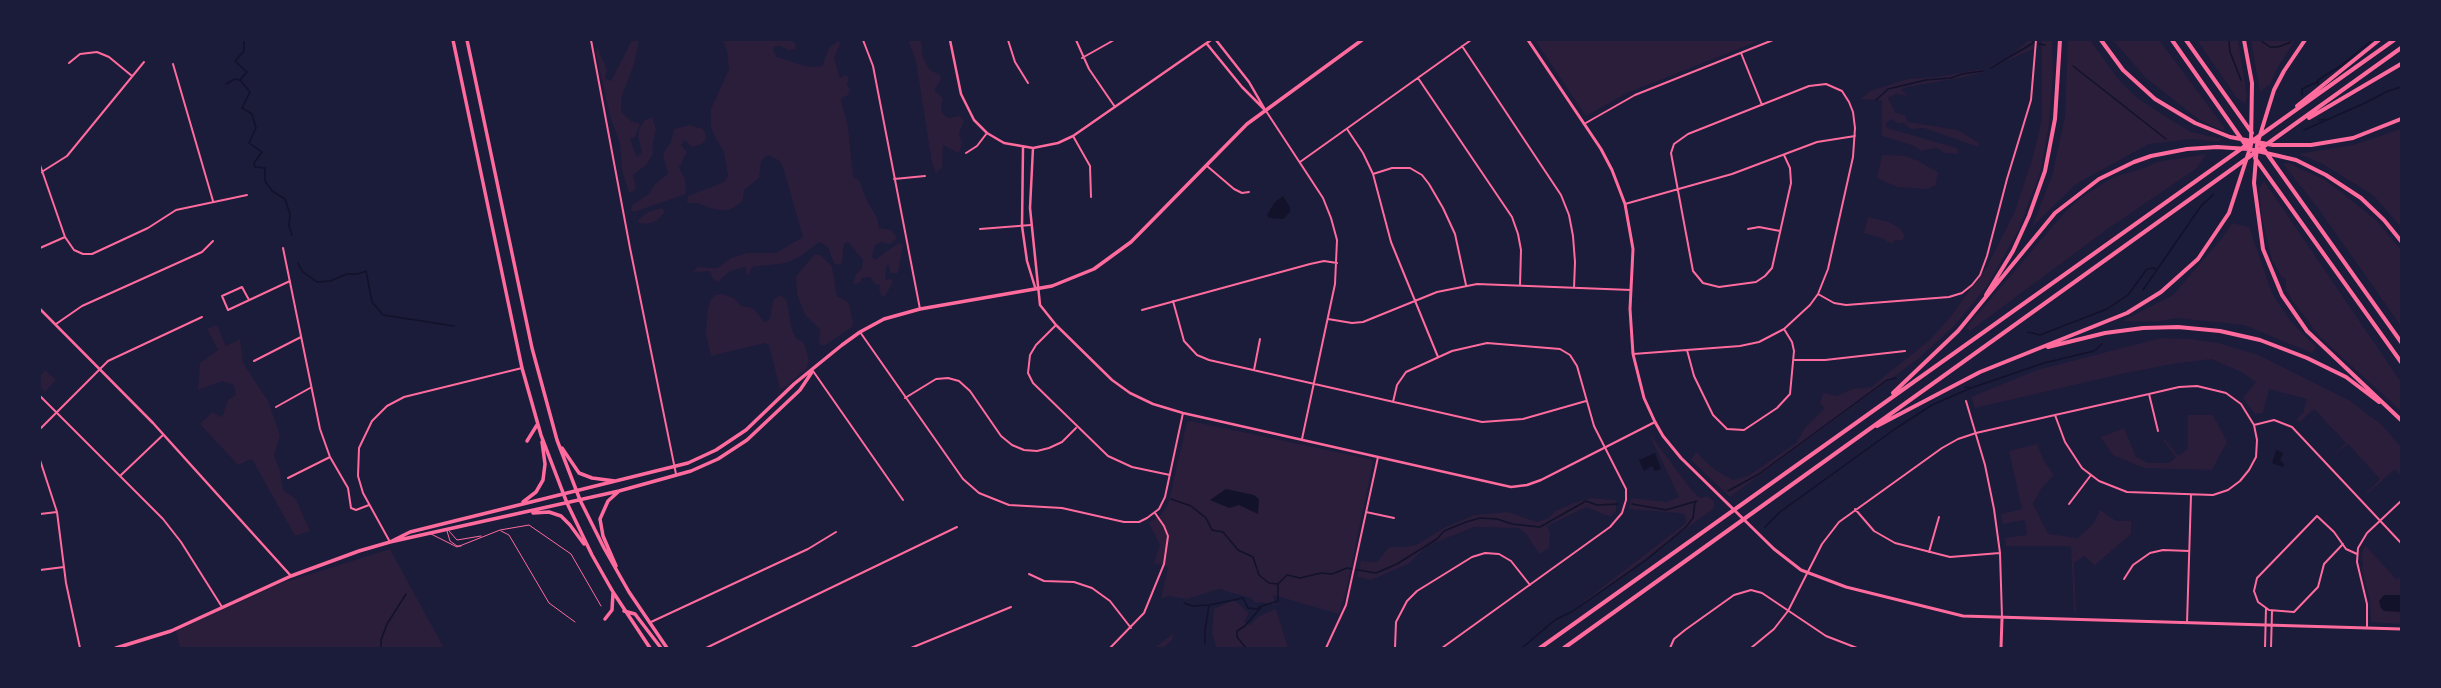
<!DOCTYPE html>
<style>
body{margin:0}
#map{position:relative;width:2441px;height:688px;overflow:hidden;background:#1b1b3a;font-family:Roboto,sans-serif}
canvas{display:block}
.frame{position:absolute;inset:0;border:41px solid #1b1b3a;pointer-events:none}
</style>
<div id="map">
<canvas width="2441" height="688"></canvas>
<div class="frame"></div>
</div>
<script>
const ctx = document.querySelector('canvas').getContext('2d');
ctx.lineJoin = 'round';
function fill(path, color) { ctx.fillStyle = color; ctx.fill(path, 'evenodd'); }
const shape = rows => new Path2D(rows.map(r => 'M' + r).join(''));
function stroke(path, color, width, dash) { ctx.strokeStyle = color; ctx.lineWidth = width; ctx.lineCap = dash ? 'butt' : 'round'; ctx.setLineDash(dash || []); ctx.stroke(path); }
fill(shape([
 [632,40,639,40,634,64,621,99,621,112,631,121,640,124,635,137,630,139,637,157,642,152,638,136,640,127,645,120,652,117,656,129,652,148,653,154,646,165,633,175,636,189,629,193,622,170,620,144,610,116,596,53,597,46,607,70,605,78,611,81],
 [722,40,790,40,796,44,795,49,788,50,780,46,774,47,773,50,777,57,805,66,814,67,822,66,829,48,837,42,841,42,834,58,840,78,844,75,849,77,847,85,850,90,848,95,842,98,841,101,848,126,853,177,859,180,868,203,877,217,879,228,891,230,897,238,890,244,882,242,875,245,872,257,875,260,897,244,900,243,903,245,898,273,891,273,888,264,886,267,885,280,891,279,893,282,885,296,882,297,879,289,880,285,875,284,870,277,861,278,861,282,856,284,853,283,856,274,862,269,863,260,848,242,844,244,842,263,838,265,834,263,828,247,819,242,801,256,786,263,752,267,748,276,745,267,730,271,718,282,713,279,710,271,692,272,698,267,717,268,731,258,747,253,776,253,803,237,783,167,780,161,768,155,761,161,759,178,744,190,743,200,739,204,729,210,723,210,709,208,698,203,687,203,688,196,724,182,728,176,724,152,716,139,711,127,711,109,729,69,727,50],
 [908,40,921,40,923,57,926,63,930,70,940,75,941,80,934,90,943,98,941,107,942,113,948,118,960,116,964,121,959,134,962,143,960,150,958,153,943,145,942,167,936,173,932,163,916,61],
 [1535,40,1761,40,1627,93,1586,116],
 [2029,40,2034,40,2033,49,1991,68,1990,66,2007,58],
 [2042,40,2052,40,2053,76,2049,124,2041,170,2019,229,1988,285,1954,326,1919,358,1730,497,1691,460,1696,452,1715,470,1733,480,1748,476,1796,443,1805,428,1825,408,1820,403,1823,393,1837,396,1852,389,1871,387,1930,340,1951,316,1987,267,2015,211,2032,160,2042,119],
 [2068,40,2090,40,2118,79,2136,97,2163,115,2191,132,2223,139,2218,142,2192,139,2149,144,2076,184,2032,227,2052,176,2065,117],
 [2113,40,2159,40,2224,127,2225,132,2198,119,2145,77],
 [2197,40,2238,40,2247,97,2245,104,2237,98],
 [2251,40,2295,40,2278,67,2270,84,2260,92],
 [1983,69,1984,72,1960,78,1906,87,1901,90,1909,96,1895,94,1888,98,1895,112,1905,116,1908,122,1958,130,1979,143,1978,147,1924,128,1911,129,1904,123,1898,123,1891,119,1886,123,1887,128,1957,148,1959,154,1945,153,1937,148,1921,151,1914,146,1882,136,1882,100,1861,99,1870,91,1908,79,1936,77],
 [690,125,703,129,706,135,705,141,701,144,692,147,685,140,681,145,687,152,679,167,685,179,686,194,634,212,631,210,633,204,648,195,655,184,668,174,663,154,671,142,674,129],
 [2401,129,2401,227,2373,195,2321,163,2298,154,2353,145],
 [2206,154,2197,168,2106,230,1970,331,1966,328,2065,212,2082,197,2114,177,2147,167,2157,162],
 [1882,155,1906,156,1918,161,1938,172,1936,185,1927,189,1897,187,1877,178],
 [2288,163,2323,179,2336,188,2376,220,2401,250,2401,326,2315,204,2283,164],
 [2264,181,2401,382,2401,411,2320,337,2292,300,2286,289,2286,279,2282,277,2272,260,2262,219,2259,189],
 [662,208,665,212,656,221,647,224,639,223,638,220,648,212],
 [1868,217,1889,222,1900,228,1905,236,1902,240,1895,240,1892,244,1881,238,1864,233],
 [2232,223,2249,227,2272,293,2291,322,2316,347,2312,353,2244,325,2175,318,2157,322,2122,321,2173,295,2223,237],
 [814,255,821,255,832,267,837,296,849,303,853,323,852,327,825,345,821,345,819,341,820,329,805,315,797,294,796,276],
 [722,294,734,298,741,306,753,308,764,322,770,319,773,300,781,295,787,301,792,331,797,339,802,341,805,346,809,360,807,368,787,386,780,389,769,345,765,343,711,356,706,335,708,308,711,300,715,295],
 [217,325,226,346,240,339,243,363,268,401,280,435,274,456,280,471,283,490,296,499,310,531,295,536,252,459,238,465,200,424,212,412,222,417,228,400,236,395,234,385,222,381,198,390,200,363,218,350,207,329],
 [2161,338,2190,339,2218,343,2256,354,2350,401,2381,424,2401,447,2401,476,2395,469,2367,494,2366,493,2380,479,2348,444,2332,457,2346,443,2314,409,2300,422,2296,420,2303,413,2307,399,2269,389,2263,413,2255,414,2243,398,2256,382,2243,373,2212,359,2178,363,2121,374,1975,408,1971,397,2037,370],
 [45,370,56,380,45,392,40,387,40,376],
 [2188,415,2213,415,2227,442,2212,470,2144,468,2113,455,2101,437,2124,428,2136,457,2148,463,2169,463,2176,457,2163,440,2165,439,2178,456,2188,449],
 [1190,421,1370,459,1373,462,1346,591,1339,614,1273,595,1275,605,1263,602,1256,603,1251,598,1219,589,1187,599,1168,596,1161,599,1168,567,1154,563,1160,545,1149,523,1162,514,1168,505,1187,422],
 [1650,436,1652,437,1690,488,1700,498,1707,496,1714,501,1714,508,1598,594,1578,606,1686,523,1685,515,1680,513,1629,509,1631,498,1667,502,1679,497],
 [2037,444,2044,461,2054,475,2041,489,2033,504,2048,534,2078,538,2094,523,2100,510,2116,521,2131,521,2131,534,2095,565,2084,556,2074,563,2076,612,2074,612,2071,546,2006,546,2005,538,2027,535,2025,520,2003,524,2001,514,2022,509,2009,451],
 [1591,498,1616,500,1616,511,1610,517,1586,507,1547,526,1550,534,1549,548,1539,554,1527,535,1519,528,1474,527,1427,546,1408,564,1371,580,1357,577,1361,561,1377,562,1389,547,1405,547,1416,545,1444,528,1474,515,1508,512,1537,522,1549,518,1555,511,1574,503],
 [2365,545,2397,580,2401,576,2401,624,2371,622,2370,600,2361,566,2363,567,2362,554],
 [390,549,444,648,180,648,176,631,279,584],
 [1234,600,1249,613,1244,622,1250,625,1259,616,1276,609,1288,648,1217,648,1212,633,1214,609],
 [1174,633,1172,640,1163,648,1154,648]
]), '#2a1e3b');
fill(shape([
 [1283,196,1290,207,1290,212,1283,219,1269,218,1267,215,1275,202],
 [2276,450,2283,453,2280,460,2284,464,2283,467,2272,463],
 [1655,453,1661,469,1655,471,1652,466,1644,471,1639,460],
 [1226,489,1254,495,1259,499,1258,514,1239,505,1229,508,1210,500],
 [2384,595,2401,595,2401,612,2384,611,2381,608,2379,601]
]), '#12122b');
stroke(shape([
 [244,40,244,51,235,61,247,72,240,80,250,92,242,108,252,114,256,128,249,143,262,152,254,163,255,167,265,168,265,181,272,191,285,199,290,214,289,226,292,235],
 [2032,40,2034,43],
 [2213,40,2224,40],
 [2229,40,2230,52,2241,80],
 [2260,40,2270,47,2278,47,2291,42],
 [2039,44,2045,45],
 [2073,66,2166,139],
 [1991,68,2033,43],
 [226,84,235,79,240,80],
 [2318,84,2318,80,2342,65,2372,40],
 [2302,95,2302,89,2317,82],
 [1876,100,1888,89,1926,80,1951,78,1962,74,1983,71],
 [2319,120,2325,119],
 [2304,130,2365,103,2388,91,2401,87],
 [298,263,302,271,317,282,330,281,347,274,358,274,366,271,372,302,383,315,454,326],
 [2143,290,2201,206,2214,194],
 [2028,332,2040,335,2107,309,2128,295,2147,269,2154,268,2156,270],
 [1965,387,1971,388,2044,363,2094,351,2102,344],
 [1728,491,1759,474,1887,380,1896,378],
 [1171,499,1191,506,1206,518,1212,530,1223,532,1238,550,1253,557,1259,575,1269,583,1278,584],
 [1632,504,1666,510,1697,501],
 [1765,527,1780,512,1895,429,1932,405,1971,388],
 [1184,603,1192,606,1209,605,1243,598,1248,608,1257,609,1261,606],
 [1205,644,1205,630,1209,605],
 [381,648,381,640,387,624,406,594],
 [1246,648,1237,637,1237,631,1245,626,1262,606,1278,601,1278,584,1287,575,1300,578,1321,573,1332,574,1347,568,1376,573,1397,564,1437,539,1444,531,1466,522,1480,518,1497,519,1512,524,1540,527,1586,501,1597,505,1618,504],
 [1522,648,1555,620,1573,611,1646,560,1686,527,1693,518,1695,502]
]), '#12122b', 1.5);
stroke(shape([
 [447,531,450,541,457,546,461,546],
 [449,531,457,540,481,536],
 [501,531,509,535,549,603,575,622],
 [431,534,457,547,500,530,529,525,571,554,601,606]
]), '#ff6b9d', 1);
stroke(shape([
 [591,40,630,248,676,474],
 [863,40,873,66,920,309],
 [1008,40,1015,62,1028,83],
 [1076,40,1089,69,1115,107],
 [1462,46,1561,195,1569,215,1573,236,1575,262,1574,288],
 [1741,53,1762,105],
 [1082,58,1114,40],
 [69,63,80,54,97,52,109,57,132,76],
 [173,64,213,201],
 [1418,78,1512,217,1518,234,1521,250,1520,285],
 [1266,111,1323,198,1331,218,1337,240,1335,284,1302,439],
 [1584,124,1635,95,1773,40],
 [1347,129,1363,153,1373,174,1391,242,1438,357],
 [1073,136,1090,166,1091,197],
 [966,153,977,146,987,133],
 [1300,162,1471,40],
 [40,165,65,237,40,248],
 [1207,166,1234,189,1242,193,1249,192],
 [40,173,67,156,144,62],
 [1373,174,1392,168,1410,168,1422,175,1429,184,1443,208,1455,234,1466,285],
 [894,179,925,176],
 [1625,204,1732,174,1817,142,1855,136],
 [980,229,1031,225],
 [1748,229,1759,227,1780,231],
 [65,237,74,250,83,254,92,254,148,228,176,210,247,195],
 [283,248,320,429,330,457,348,488,351,508,356,510,369,505],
 [1818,294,1834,303,1846,305,1949,297,1962,293,1972,285,1980,275,1987,256,2007,179,2031,100,2036,40],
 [249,300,242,287,222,296,228,310,290,281],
 [1173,301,1184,341,1197,355,1209,360,1482,422,1523,419,1586,401],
 [1142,310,1310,264,1324,261,1337,263],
 [1328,319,1352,323,1363,322,1437,292,1477,284,1631,290],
 [56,324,82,306,202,252,213,241],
 [1056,325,1036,345,1030,355,1028,373,1033,383,1108,456,1132,467,1170,475],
 [860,332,963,479,979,493,1009,505,1062,508,1124,522,1139,522,1147,518,1159,509,1165,497,1183,413],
 [1687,350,1694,376,1713,415,1727,429,1744,430,1777,408,1790,394,1794,351,1792,342,1784,329],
 [1633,354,1740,346,1759,342,1784,329,1810,305,1818,294,1828,269,1853,157,1855,128,1853,112,1849,102,1842,91,1826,84,1809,86,1688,134,1674,144,1671,153,1693,271,1703,283,1719,287,1756,282,1765,276,1772,268,1791,183,1790,168,1784,155],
 [1794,360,1825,360,1905,351],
 [254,361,301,337],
 [1254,370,1260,339],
 [813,371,903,500],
 [2149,394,2158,431],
 [40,396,163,519,181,542,222,607],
 [905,398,936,379,948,378,959,381,970,391,1001,436,1012,445,1024,450,1037,451,1049,448,1062,442,1076,428],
 [1966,401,1985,465,1994,509,2000,553,2002,617],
 [1393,402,1397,385,1406,372,1452,351,1487,343,1560,349,1570,355,1577,366,1594,426,1626,489,1626,500,1622,513,1610,527,1442,648],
 [276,407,310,388],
 [2254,425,2274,420,2292,427,2401,543],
 [40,429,108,361,202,317],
 [40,460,57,512,66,583,80,648],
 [121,475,163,435],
 [288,478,330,457],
 [2069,504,2091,475],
 [1855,509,1874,531,1895,543,1950,557,2000,553],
 [1366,512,1394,518],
 [40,514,57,512],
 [390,542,363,493,358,476,359,448,372,421,387,406,404,397,522,368],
 [2343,544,2324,564,2318,587,2294,612,2269,610,2258,602,2254,591,2257,578,2317,516,2334,532,2346,549,2357,554],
 [1929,552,1939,517],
 [40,570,64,567],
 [1029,574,1044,581,1074,582,1092,588,1110,601,1131,628],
 [2124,579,2133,565,2150,553,2163,550,2189,551],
 [651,622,808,549,836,532],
 [2187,623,2191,495],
 [2367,628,2367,604,2357,562,2358,548,2367,533,2401,501],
 [706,648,957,527],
 [911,648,1011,607],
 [1110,648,1144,613,1164,564,1168,536,1164,526,1155,513],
 [1326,648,1346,605,1378,457],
 [1395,648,1396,622,1407,601,1417,591,1472,557,1485,553,1499,554,1511,561,1530,585],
 [1670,648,1674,639,1685,630,1734,595,1751,590,1762,593,1826,636,1857,648],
 [1751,648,1774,629,1788,611,1822,544,1839,522,1942,448,1958,439,1976,433,2055,415,2149,394,2179,387,2197,386,2226,393,2241,404,2254,425,2257,440,2256,457,2249,470,2240,481,2228,490,2213,495,2127,492,2099,481,2082,468,2065,442,2055,415],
 [2265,648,2266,608],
 [2271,648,2272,611]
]), '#ff6b9d', 2);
stroke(shape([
 [950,40,961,94,974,120,987,133,1004,143,1033,148,1058,143,1073,136,1211,40],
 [1216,40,1249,82,1264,108],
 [1207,44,1242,87,1265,110],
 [1023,148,1022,226,1027,261,1035,287],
 [1033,148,1030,208,1040,305,1056,325,1112,380,1130,393,1153,404,1183,413,1511,487,1527,485,1541,480,1655,422],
 [40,309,153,423,291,576]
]), '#ff6b9d', 2.5);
stroke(shape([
 [1528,40,1601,149,1612,170,1625,204,1633,249,1630,309,1633,354,1644,398,1655,422,1663,436,1681,458,1774,549,1801,570,1846,587,1963,616,2401,629],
 [2001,648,2002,618]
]), '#ff6b9d', 3);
stroke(shape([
 [453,40,522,368,541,435,567,503,592,555,613,592,650,648],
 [467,40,532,348,557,440,580,500,604,548,629,592,667,648],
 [527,441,537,425],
 [562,448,579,473,592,478,615,481],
 [523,502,536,492,543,480,545,464,542,442],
 [533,513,549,512,561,516,570,525,584,544],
 [390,542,410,532,688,463,716,450,746,430,794,384,842,345,860,332,884,319,920,309,1052,286,1094,269,1131,242,1247,124,1362,40],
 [616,566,603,536,600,519,608,501,618,492],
 [624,611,635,614,661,648],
 [605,619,612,610,613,593],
 [116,648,171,631,291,576,359,551,390,542,619,491,691,471,718,459,747,440,800,390,812,372]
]), '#ff6b9d', 3.5);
stroke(shape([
 [2101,40,2123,70,2155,99,2195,123,2230,137,2273,145,2311,145,2353,138,2401,119],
 [2172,40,2247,147],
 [2186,40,2252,133],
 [2305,40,2284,71,2274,90,2257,145,2254,183,2263,249,2282,295,2307,331,2401,420],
 [2297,106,2379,40],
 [2309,118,2401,64],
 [2258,141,2401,342],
 [2255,158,2401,362],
 [1986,295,2013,251,2029,216,2045,171,2055,119,2060,40],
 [2048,347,2105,333,2143,328,2178,327,2220,331,2260,340,2307,358,2346,377,2379,402],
 [1893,393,1958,331,2055,213,2099,179,2134,162,2151,156,2187,149,2217,147,2249,149,2296,160,2326,175,2361,198,2384,220,2401,241],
 [1877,426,1980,372,2127,313,2161,292,2198,259,2229,213,2251,145,2252,83,2244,40],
 [1540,648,2394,40],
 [1564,648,2401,48]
]), '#ff6b9d', 4);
</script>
